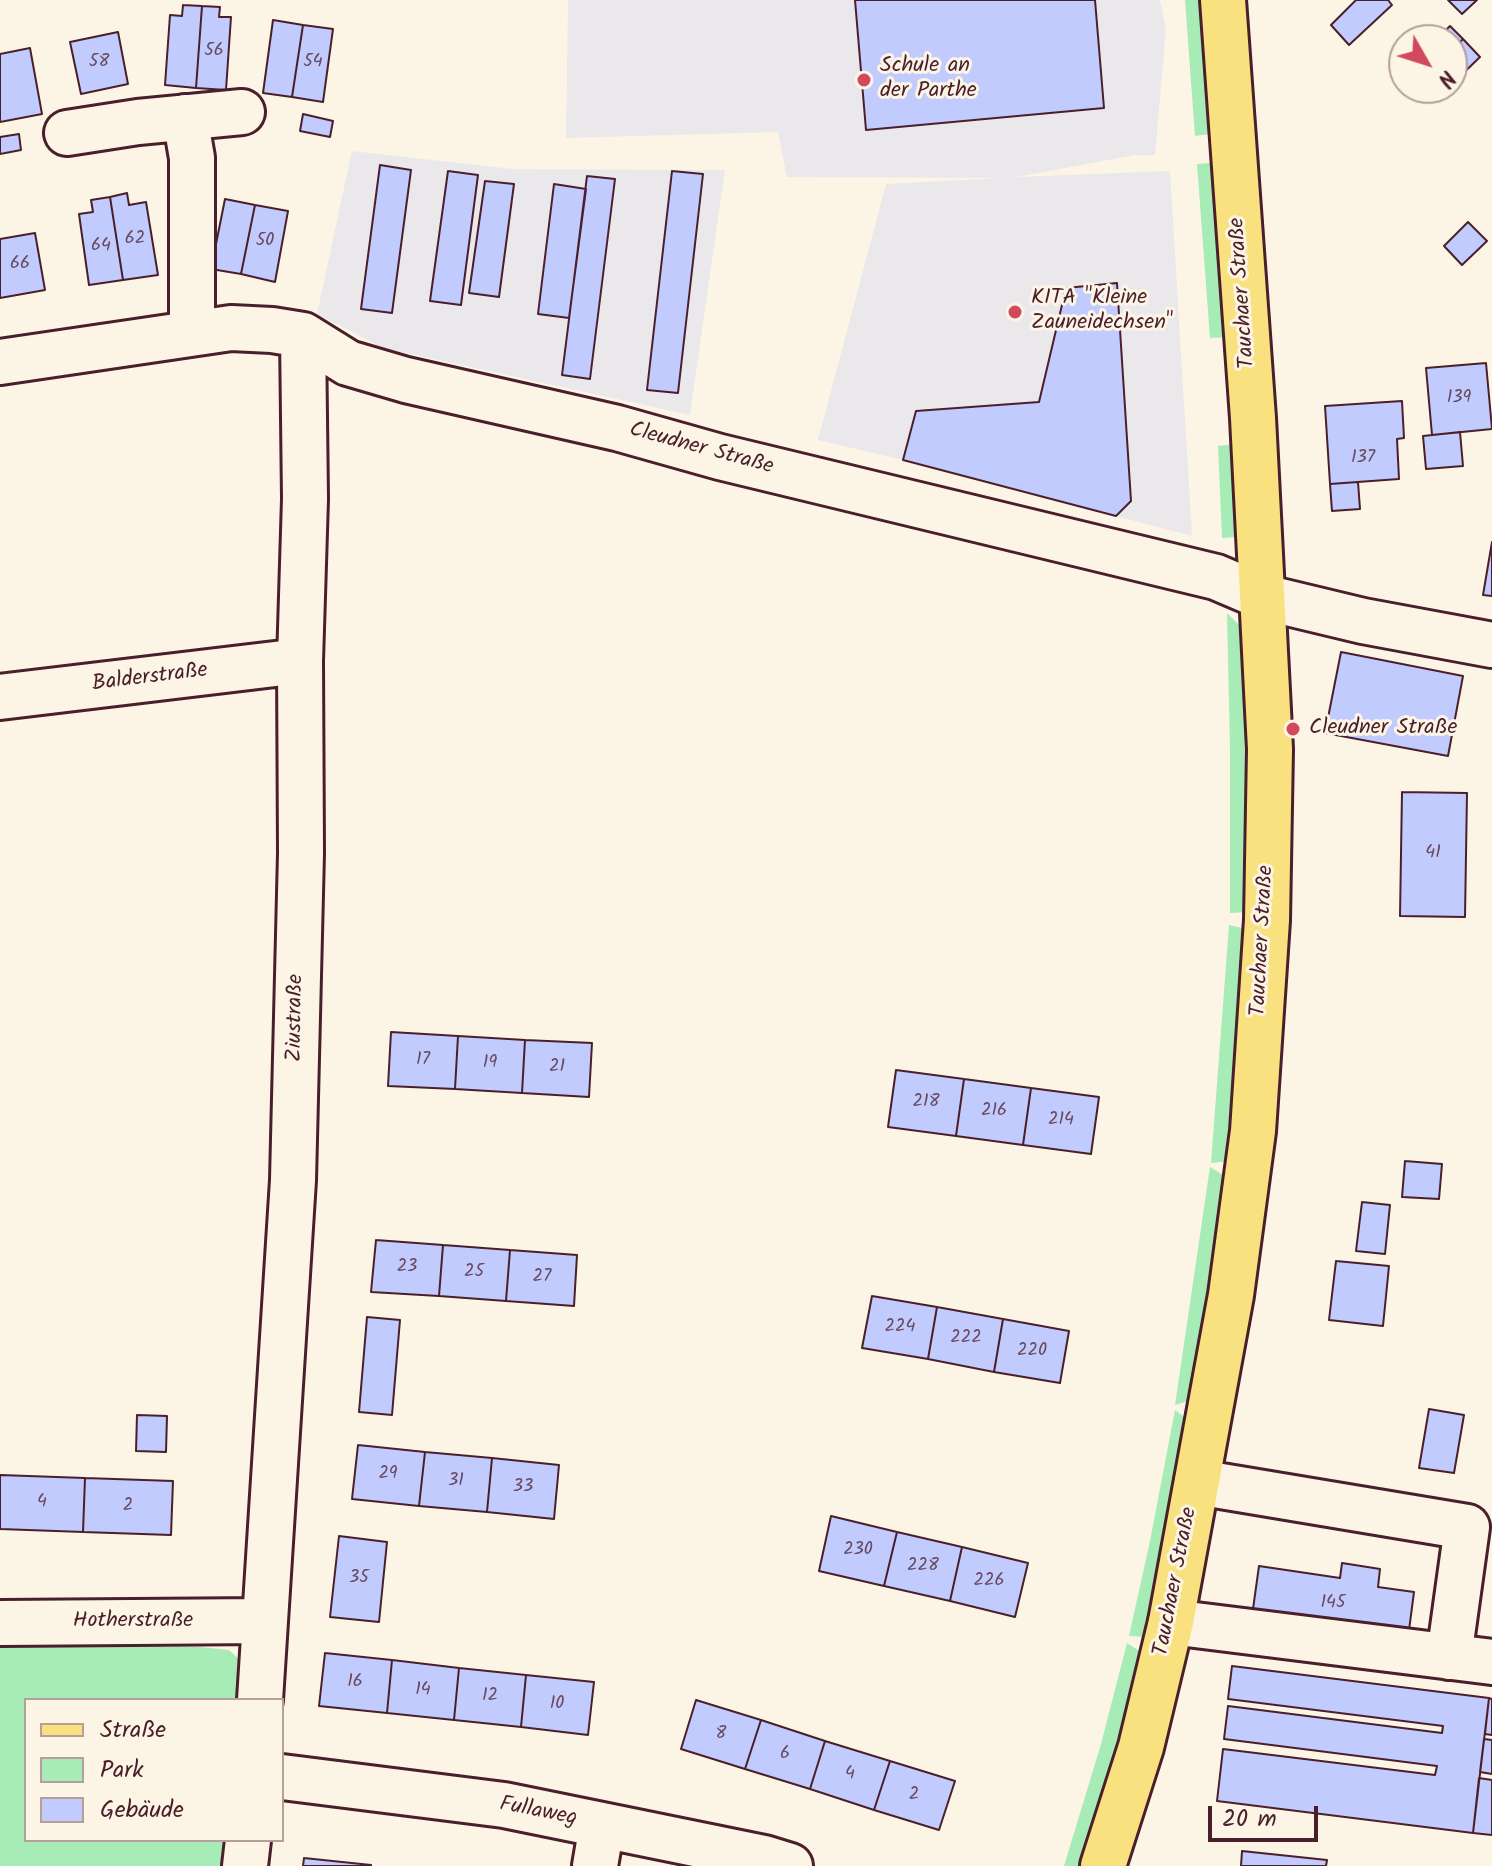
<!DOCTYPE html>
<meta charset="utf-8">
<style>
body{margin:0}
#map{position:relative;width:1492px;height:1866px;overflow:hidden;background:#fcf5e5;font-family:Kalam,sans-serif}
canvas{display:block}
.legend{position:absolute;left:24px;top:1698px;width:260px;height:144px;box-sizing:border-box;background:#fcf5e5;border:2px solid #b59f9b;margin:0;padding:10px 14px;list-style:none;font-size:24px;color:#4a1f2b}
.legend li{display:flex;align-items:center;gap:16px;height:40px}
.legend b{width:40px;border:2px solid #b59f9b}
.north{position:absolute;left:1388px;top:24px;width:80px;height:80px;box-sizing:border-box;background:#fcf5e5;border:2px solid #b59f9b;border-radius:50%;rotate:129deg;font-size:22px;font-weight:700;line-height:32px;text-align:center;color:#4a1f2b}
.north::after{content:'';display:block;margin:auto;width:28px;height:36px;background:#d1495b;clip-path:polygon(50% 0,100% 100%,50% 72%,0 100%)}
.scale{position:absolute;left:1208px;top:1806px;width:110px;height:36px;box-sizing:border-box;border:4px solid #4a1f2b;border-top:0;padding-left:10px;font-size:24px;line-height:28px;white-space:nowrap;color:#4a1f2b;-webkit-text-stroke:6px #fcf5e5;paint-order:stroke}
</style>
<div id="map">
<canvas width="1492" height="1866"></canvas>
<ul class="legend">
<li><b style="height:10px;background:#fae180"></b>Straße</li>
<li><b style="height:22px;background:#a7ecb7"></b>Park</li>
<li><b style="height:22px;background:#c2cbfd"></b>Gebäude</li>
</ul>
<div class="north">N</div>
<div class="scale">20 m</div>
</div>
<script>
const ctx = document.querySelector('canvas').getContext('2d');
ctx.lineJoin = 'round';
function fill(path, color) { ctx.fillStyle = color; ctx.fill(path, 'evenodd'); }
const shape = rows => new Path2D(rows.map(r => 'M' + r).join(''));
function stroke(path, color, width, dash) { ctx.strokeStyle = color; ctx.lineWidth = width; ctx.lineCap = dash ? 'butt' : 'round'; ctx.setLineDash(dash || []); ctx.stroke(path); }
function label(font, color, halo, rows, align = 'center') {
  ctx.font = font + ' Kalam,sans-serif'; ctx.lineWidth = 6; ctx.setLineDash([]); ctx.textBaseline = 'middle'; ctx.strokeStyle = halo; ctx.fillStyle = color; for (const [text, x, y, turn = 0] of rows) {
    ctx.save(); ctx.translate(x, y); ctx.rotate((+turn || 0) * Math.PI / 180); ctx.textAlign = isNaN(turn) ? turn : align; if (halo) ctx.strokeText(text, 0, 0); ctx.fillText(text, 0, 0); ctx.restore();
  }
}
fill(shape([
 [568,0,1160,0,1166,29,1155,155,1135,155,1017,177,1170,171,1192,536,903,460,818,440,886,184,1001,178,787,177,778,132,566,138],
 [352,151,513,169,725,170,690,415,383,348,317,314]
]), '#ebe8ec');
fill(shape([
 [1185,0,1202,0,1214,127,1209,134,1195,136],
 [1210,163,1216,170,1227,337,1210,338,1197,164],
 [1236,444,1242,530,1237,537,1222,538,1218,446],
 [1227,613,1243,629,1249,752,1249,912,1230,913,1230,748],
 [1229,925,1246,929,1229,1161,1211,1163],
 [1210,1167,1228,1178,1195,1399,1175,1405],
 [1175,1410,1191,1422,1148,1637,1129,1636,1150,1541],
 [1127,1643,1144,1654,1120,1752,1085,1866,1064,1866,1101,1744],
 [0,1646,200,1647,229,1650,242,1662,243,1700,26,1700,26,1840,227,1840,224,1866,0,1866]
]), '#a7ecb7');
const building = shape([
 [855,0,1095,0,1104,108,866,130,855,0],
 [1356,0,1388,0,1392,5,1349,45,1331,25,1356,0],
 [1448,0,1477,0,1462,14,1448,0],
 [183,5,202,6,196,88,165,85,170,15,182,16,183,5],
 [202,6,220,7,219,17,231,17,226,90,196,88,202,6],
 [273,20,303,25,292,97,263,93,273,20],
 [303,25,333,29,323,102,292,97,303,25],
 [1450,26,1463,39,1452,50,1452,40,1436,40,1450,26],
 [118,32,128,84,81,94,70,42,118,32],
 [1463,39,1480,57,1452,84,1452,50,1463,39],
 [30,48,42,114,0,122,0,54,30,48],
 [303,114,333,121,330,137,300,131,303,114],
 [19,134,21,150,0,154,0,137,19,134],
 [380,165,411,170,392,313,361,309,380,165],
 [448,171,478,175,461,305,430,301,448,171],
 [672,171,703,174,678,393,647,390,672,171],
 [587,176,615,179,590,379,562,375,587,176],
 [485,181,514,184,499,297,469,293,485,181],
 [554,184,586,189,569,318,538,314,554,184],
 [127,193,129,205,146,202,158,275,123,280,110,197,127,193],
 [110,197,123,280,89,285,79,214,93,212,91,200,110,197],
 [225,199,255,205,241,274,211,269,225,199],
 [255,205,288,211,275,282,241,274,255,205],
 [1468,222,1487,241,1462,265,1444,246,1468,222],
 [35,233,45,290,0,298,0,239,35,233],
 [1117,283,1131,501,1116,516,903,460,916,411,1039,402,1066,288,1117,283],
 [1486,363,1492,429,1432,435,1426,368,1486,363],
 [1402,401,1404,438,1397,439,1399,479,1330,484,1325,406,1402,401],
 [1460,432,1463,466,1426,469,1423,436,1460,432],
 [1358,482,1360,509,1332,511,1330,484,1358,482],
 [1492,542,1492,596,1483,595,1492,542],
 [1341,652,1463,676,1448,756,1325,733,1341,652],
 [1402,792,1467,793,1465,917,1400,916,1402,792],
 [391,1032,458,1036,455,1089,388,1086,391,1032],
 [458,1036,525,1040,522,1093,455,1089,458,1036],
 [525,1040,592,1043,589,1097,522,1093,525,1040],
 [896,1070,964,1079,956,1136,888,1127,896,1070],
 [964,1079,1031,1088,1023,1145,956,1136,964,1079],
 [1031,1088,1099,1097,1091,1154,1023,1145,1031,1088],
 [1405,1161,1442,1164,1439,1199,1402,1197,1405,1161],
 [1362,1202,1390,1205,1385,1254,1356,1251,1362,1202],
 [376,1240,443,1245,439,1296,371,1292,376,1240],
 [443,1245,510,1250,506,1301,439,1296,443,1245],
 [510,1250,577,1255,574,1306,506,1301,510,1250],
 [1336,1261,1389,1266,1383,1326,1329,1320,1336,1261],
 [872,1296,937,1307,928,1359,862,1348,872,1296],
 [937,1307,1003,1319,994,1372,928,1359,937,1307],
 [367,1317,400,1320,392,1415,359,1412,367,1317],
 [1003,1319,1069,1331,1060,1383,994,1372,1003,1319],
 [1429,1409,1464,1415,1454,1473,1419,1468,1429,1409],
 [137,1415,167,1416,166,1452,136,1451,137,1415],
 [358,1445,425,1452,419,1506,352,1499,358,1445],
 [425,1452,492,1458,487,1512,419,1506,425,1452],
 [492,1458,559,1465,554,1519,487,1512,492,1458],
 [0,1475,85,1478,83,1532,0,1529,0,1475],
 [85,1478,173,1481,171,1535,83,1532,85,1478],
 [831,1516,897,1532,884,1586,819,1571,831,1516],
 [897,1532,962,1547,950,1601,884,1586,897,1532],
 [339,1536,387,1542,379,1622,330,1617,339,1536],
 [962,1547,1028,1563,1015,1617,950,1601,962,1547],
 [1342,1563,1380,1569,1378,1587,1414,1592,1408,1638,1252,1616,1259,1566,1340,1578,1342,1563],
 [325,1653,392,1660,387,1713,319,1706,325,1653],
 [392,1660,459,1668,454,1720,387,1713,392,1660],
 [1232,1666,1489,1698,1473,1833,1217,1801,1223,1749,1435,1775,1437,1766,1224,1739,1228,1706,1442,1733,1443,1726,1228,1699,1232,1666],
 [459,1668,526,1675,521,1727,454,1720,459,1668],
 [526,1675,594,1682,588,1735,521,1727,526,1675],
 [1489,1698,1492,1699,1492,1735,1485,1734,1489,1698],
 [696,1700,761,1720,745,1769,681,1749,696,1700],
 [761,1720,825,1741,810,1789,745,1769,761,1720],
 [1484,1739,1492,1740,1492,1774,1480,1772,1484,1739],
 [825,1741,890,1761,874,1810,810,1789,825,1741],
 [890,1761,955,1781,939,1830,874,1810,890,1761],
 [1479,1778,1492,1780,1492,1835,1473,1833,1479,1778],
 [1242,1851,1327,1860,1326,1866,1241,1866,1242,1851],
 [304,1858,371,1865,371,1866,303,1866,304,1858]
]);
fill(building, '#c2cbfd');
stroke(building, '#4a1f2b', 2);
const minor = shape([
 [185,117,192,158,192,332],
 [67,133,138,122,242,112],
 [0,362,231,328,272,330,303,335,348,363,406,380,617,428,720,457,1216,577,1263,597,1363,621,1492,645],
 [0,697,300,661],
 [1197,1482,1467,1527,1449,1657],
 [1171,1622,1492,1662],
 [0,1623,265,1621],
 [260,1700,293,1180,301,853,300,661,305,499,303,335],
 [282,1777,504,1805,764,1858,790,1866],
 [245,1866,248,1840],
 [595,1866,602,1825]
]);
const major = shape([
 [1103,1866,1141,1747,1171,1622,1231,1295,1253,1131,1267,920,1270,749,1253,418,1223,0]
]);
stroke(minor, '#4a1f2b', 50);
stroke(major, '#4a1f2b', 50);
stroke(minor, '#fcf5e5', 44);
stroke(major, '#fae180', 44);
for (const [x, y, r, color] of [
 [864,80,8,"#d1495b"],
 [1015,312,8,"#d1495b"],
 [1293,729,8,"#d1495b"]
]) { const dot = new Path2D(); dot.arc(x, y, r, 0, 2 * Math.PI); ctx.fillStyle = color; ctx.fill(dot); stroke(dot, '#fcf5e5', 3); }
label('18px', '#684a60', null, [
 ["56",214,52],
 ["58",99,63],
 ["54",313,63],
 ["62",135,240],
 ["50",265,242],
 ["64",101,247],
 ["66",20,265],
 ["139",1459,399],
 ["137",1363,459],
 ["41",1433,854],
 ["17",423,1061],
 ["19",490,1064],
 ["21",557,1068],
 ["218",926,1103],
 ["216",994,1112],
 ["214",1061,1121],
 ["23",407,1268],
 ["25",474,1273],
 ["27",542,1278],
 ["224",900,1328],
 ["222",966,1339],
 ["220",1032,1352],
 ["29",388,1475],
 ["31",456,1482],
 ["33",523,1488],
 ["4",42,1503],
 ["2",128,1507],
 ["230",858,1551],
 ["228",923,1567],
 ["35",359,1579],
 ["226",989,1582],
 ["145",1333,1604],
 ["16",355,1683],
 ["14",423,1691],
 ["12",490,1697],
 ["10",557,1705],
 ["8",721,1735],
 ["6",785,1755],
 ["4",850,1775],
 ["2",914,1796]
]);
label('22px', '#4a1f2b', '#fcf5e5', [
 ["Schule an",880,67],
 ["der Parthe",880,92],
 ["KITA \"Kleine",1031,299],
 ["Zauneidechsen\"",1031,324],
 ["Cleudner Straße",1309,729]
], 'left');
label('22px', '#4a1f2b', '#fcf5e5', [
 ["Tauchaer Straße",1244,293,-94],
 ["Cleudner Straße",701,450,15],
 ["Balderstraße",150,679,-7],
 ["Tauchaer Straße",1264,941,-87],
 ["Ziustraße",297,1018,-89],
 ["Tauchaer Straße",1177,1582,-79],
 ["Hotherstraße",133,1622],
 ["Fullaweg",538,1813,11]
]);
</script>
